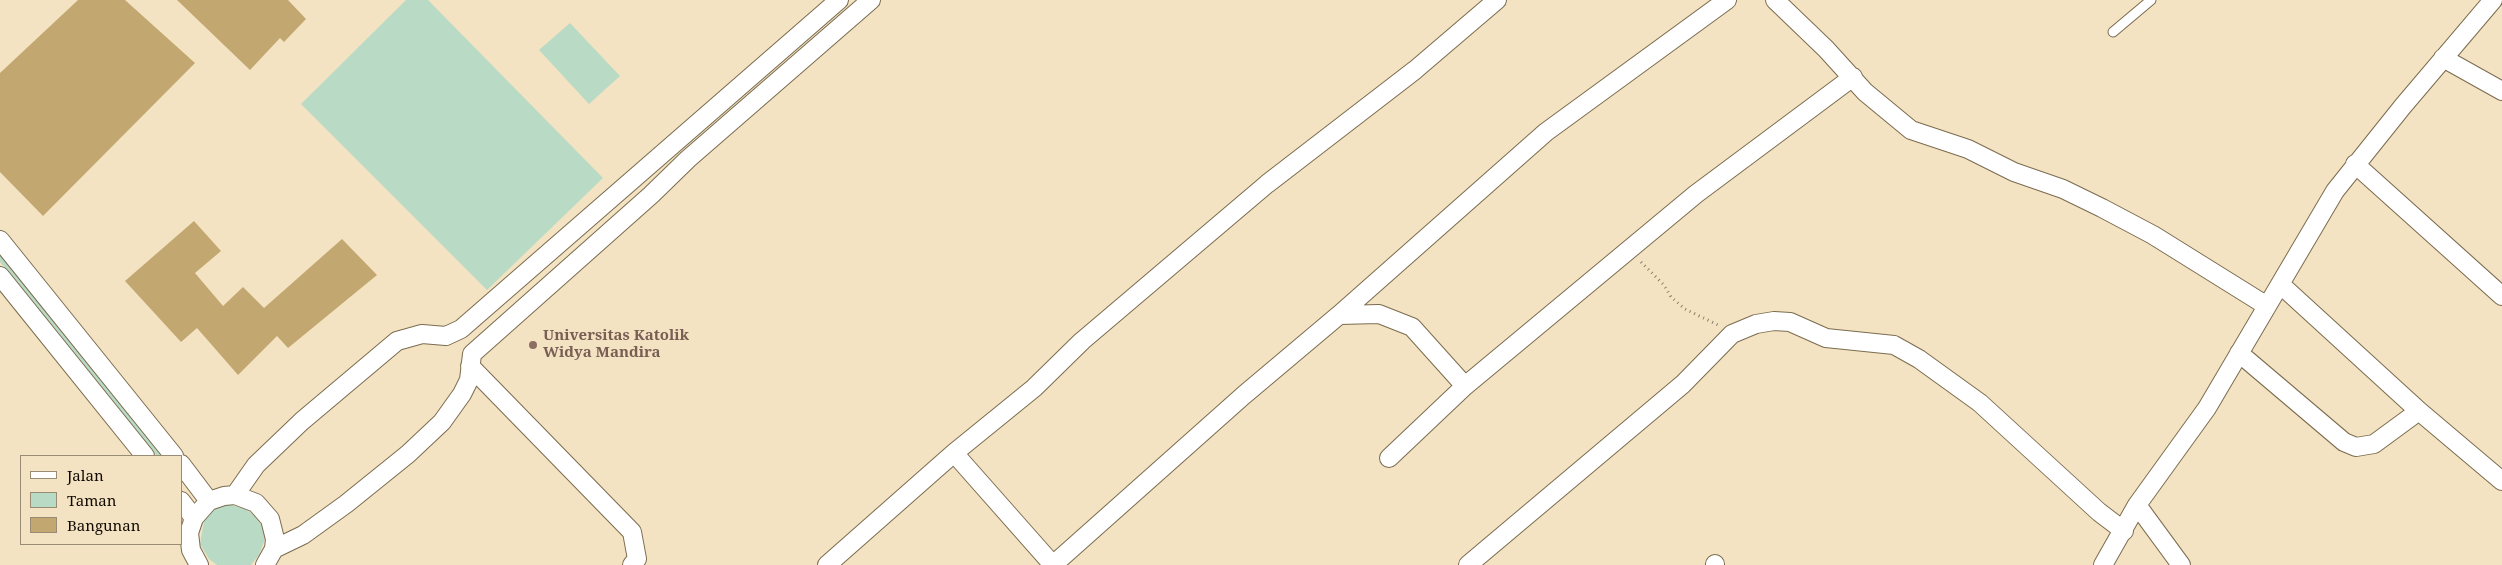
<!DOCTYPE html>
<style>
body{margin:0}
#map{position:relative;width:2502px;height:565px;overflow:hidden;background:#f3e3c2;font-family:"Noto Serif",serif}
canvas{display:block}
.legend{position:absolute;left:20px;top:455px;width:162px;height:90px;box-sizing:border-box;background:#f3e3c2;border:1px solid #988c75;margin:0;padding:6px 9px;list-style:none;font-size:15px;color:#100a02}
.legend li{display:flex;align-items:center;gap:10px;height:25px}
.legend b{width:25px;border:1px solid #988c75}
</style>
<div id="map">
<canvas width="2502" height="565"></canvas>
<ul class="legend">
<li><b style="height:6px;background:#fff"></b>Jalan</li>
<li><b style="height:14px;background:#b9dbc5"></b>Taman</li>
<li><b style="height:14px;background:#c2a771"></b>Bangunan</li>
</ul>
</div>
<script>
const ctx = document.querySelector('canvas').getContext('2d');
ctx.lineJoin = 'round';
function fill(path, color) { ctx.fillStyle = color; ctx.fill(path, 'evenodd'); }
const shape = rows => new Path2D(rows.map(r => 'M' + r).join(''));
function stroke(path, color, width, dash) { ctx.strokeStyle = color; ctx.lineWidth = width; ctx.lineCap = dash ? 'butt' : 'round'; ctx.setLineDash(dash || []); ctx.stroke(path); }
function label(font, color, halo, rows, align = 'center') {
  ctx.font = font + ' "Noto Serif",serif'; ctx.lineWidth = 4; ctx.setLineDash([]); ctx.textBaseline = 'middle'; ctx.strokeStyle = halo; ctx.fillStyle = color; for (const [text, x, y, turn = 0] of rows) {
    ctx.save(); ctx.translate(x, y); ctx.rotate((+turn || 0) * Math.PI / 180); ctx.textAlign = isNaN(turn) ? turn : align; if (halo) ctx.strokeText(text, 0, 0); ctx.fillText(text, 0, 0); ctx.restore();
  }
}
fill(shape([
 [406,0,428,0,603,178,487,290,301,104],
 [570,23,620,76,589,104,539,50],
 [0,249,168,456,157,456,92,378,0,262],
 [227,504,246,509,256,517,265,531,265,539,259,555,251,565,217,565,209,559,200,544,204,521,215,508]
]), '#b9dbc5');
fill(shape([
 [78,0,125,0,195,63,43,216,0,172,0,73],
 [177,0,288,0,306,19,284,42,280,38,250,70],
 [194,221,221,251,195,273,223,306,243,287,264,308,342,239,377,275,288,348,277,336,238,375,197,328,181,342,125,281]
]), '#c2a771');
const lane = shape([
 [2113,32,2151,0]
]);
const street = shape([
 [1775,0,1826,49,1865,92,1911,130,1968,149,2014,172,2063,189,2102,208,2153,235,2267,306],
 [2443,58,2502,91],
 [2355,164,2502,296],
 [0,240,174,456],
 [0,276,145,456],
 [2280,284,2419,411,2502,481],
 [1339,315,1546,132,1727,0],
 [2239,353,2344,442,2356,447,2374,444,2419,411],
 [470,366,632,532,637,559,632,565],
 [954,453,1053,565,1244,395,1339,315,1379,314,1412,327,1465,386,1696,194,1853,77],
 [1389,458,1465,386],
 [181,464,209,501],
 [235,495,256,465,302,421,397,341,422,334,446,336,461,329,839,0],
 [181,501,194,518],
 [2137,505,2181,565],
 [274,549,303,535,346,504,408,454,442,422,462,394,469,380,472,354,651,195,688,159,871,0],
 [1715,564,1715,565],
 [199,565,191,550,189,533,194,518,209,501,224,496,235,495,256,503,270,519,275,539,274,549,265,565],
 [827,565,954,453,1034,388,1082,341,1267,184,1415,70,1497,0],
 [1468,565,1683,384,1732,334,1756,324,1774,321,1790,322,1826,338,1894,345,1919,359,1980,403,2099,512,2124,531],
 [2103,565,2137,505,2207,408,2335,191,2403,106,2493,0]
]);
stroke(lane, '#7b6c4f', 11);
stroke(street, '#7b6c4f', 20);
stroke(shape([
 [1641,262,1664,285,1671,297,1685,309,1718,325]
]), '#8b7f6a', 3, [1, 4]);
stroke(lane, '#fff', 9);
stroke(street, '#fff', 18);
for (const [x, y, r, color] of [
 [533,345,5,"#8d6e63"]
]) { const dot = new Path2D(); dot.arc(x, y, r, 0, 2 * Math.PI); ctx.fillStyle = color; ctx.fill(dot); stroke(dot, '#f3e3c2', 2); }
label('bold 15px', '#785e54', '#f3e3c2', [
 ["Universitas Katolik",543,336],
 ["Widya Mandira",543,353]
], 'left');
</script>
